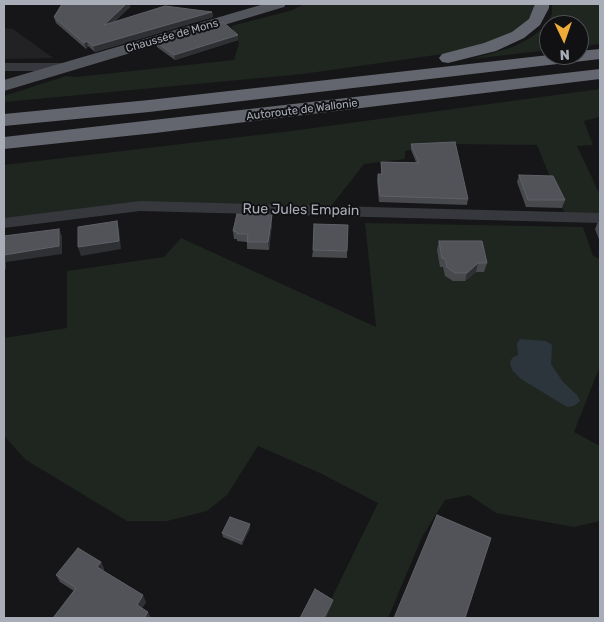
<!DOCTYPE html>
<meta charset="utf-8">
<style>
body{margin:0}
#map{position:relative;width:604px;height:622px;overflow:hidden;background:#161618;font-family:Rubik,sans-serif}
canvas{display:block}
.frame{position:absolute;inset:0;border:5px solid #a8adb8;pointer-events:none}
.north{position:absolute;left:539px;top:15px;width:50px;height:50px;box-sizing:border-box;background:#111113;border:1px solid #4d4f55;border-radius:50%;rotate:177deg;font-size:14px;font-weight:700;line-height:20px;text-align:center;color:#a8adb8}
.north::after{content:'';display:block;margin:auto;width:18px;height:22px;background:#eeac38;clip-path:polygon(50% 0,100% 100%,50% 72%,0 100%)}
</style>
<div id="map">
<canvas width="604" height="622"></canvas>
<div class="frame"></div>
<div class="north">N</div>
</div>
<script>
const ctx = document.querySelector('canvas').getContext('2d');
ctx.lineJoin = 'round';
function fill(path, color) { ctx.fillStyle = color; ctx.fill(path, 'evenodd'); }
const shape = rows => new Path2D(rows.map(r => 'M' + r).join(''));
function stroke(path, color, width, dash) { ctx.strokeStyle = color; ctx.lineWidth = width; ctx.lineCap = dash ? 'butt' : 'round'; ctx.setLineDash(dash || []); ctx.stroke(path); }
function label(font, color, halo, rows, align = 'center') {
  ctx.font = font + ' Rubik,sans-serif'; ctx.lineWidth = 4; ctx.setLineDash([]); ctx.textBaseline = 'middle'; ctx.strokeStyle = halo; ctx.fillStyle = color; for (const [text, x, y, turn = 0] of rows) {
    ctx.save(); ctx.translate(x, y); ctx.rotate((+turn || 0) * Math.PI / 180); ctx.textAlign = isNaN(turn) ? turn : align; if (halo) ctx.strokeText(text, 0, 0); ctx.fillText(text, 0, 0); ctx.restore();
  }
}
fill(shape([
 [4,28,13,29,53,58,4,59]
]), '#222225');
fill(shape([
 [304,4,533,4,535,7,528,24,510,34,484,44,443,54,303,74,4,102,4,96,66,76,76,77,234,60,239,43,231,26,293,10],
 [552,4,600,4,600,44,579,47,579,25,549,25,549,50,472,59,513,47,530,38,546,26,552,13],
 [600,89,600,117,584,121,593,145,577,146,600,195,600,218,566,217,537,145,450,144,405,151,405,159,364,164,328,210,89,211,4,223,4,165,291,131],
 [365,223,583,227,593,256,600,259,600,366,574,432,600,446,600,521,574,527,496,513,469,495,445,500,422,537,388,618,322,618,378,503,320,473,258,446,227,495,207,511,167,521,127,521,26,460,4,436,4,338,67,328,67,271,164,257,181,238,376,327]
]), '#1e261f');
fill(shape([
 [520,339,546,341,552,345,551,364,563,382,577,395,580,401,574,406,567,407,521,379,512,370,510,363,512,358,518,355,517,343]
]), '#2c353c');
fill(shape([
 [4,63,66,63,72,67,66,71,4,71,4,63],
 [140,201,600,213,600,223,140,211,4,228,4,218,140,201]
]), '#37383d');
fill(shape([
 [264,4,286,4,284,7,4,91,4,80,264,4]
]), '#53555c');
fill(shape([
 [535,4,549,4,549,8,540,25,524,38,496,51,448,63,442,62,439,58,442,54,484,43,512,32,529,19,535,4],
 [600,49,600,59,149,112,4,126,4,114,149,100,549,55,579,55,579,51,600,49],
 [600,69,600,79,155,133,4,149,4,137,600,69]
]), '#63666e');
fill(shape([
 [62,4,129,4,130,7,114,22,212,12,213,17,95,52,88,46,86,49,56,23,54,17],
 [238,35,238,40,175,60,157,47,156,42],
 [411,144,468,199,467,205,379,202,377,180,378,174,381,174,381,162,416,162,411,150],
 [519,175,565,200,562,208,526,207,517,182],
 [272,215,272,223,269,250,247,249,247,242,237,241,237,239,234,239,233,231],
 [598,222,600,222,600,242,595,229],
 [439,241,487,263,484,272,476,272,465,281,453,281,445,276,443,267,440,267,437,250],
 [313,250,347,251,347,258,312,257],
 [250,524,250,528,242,545,223,537,222,533],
 [101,562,104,569,103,571,146,602,142,608,151,618,53,618,74,591,60,582,56,575]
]), '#47494d');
fill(shape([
 [126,4,129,4,130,7,105,30,104,25],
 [212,12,213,17,95,52,93,46],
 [238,35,238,40,175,60,174,55],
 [87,41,88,46,86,49,84,43],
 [272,215,272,223,269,250,268,242],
 [117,221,119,229,121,249,81,256,78,247],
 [59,229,62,236,62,254,6,262,6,269,4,270,4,255],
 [478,263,476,272,465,281,467,273],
 [250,524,250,528,242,545,242,541],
 [101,562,104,569,100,574,97,567],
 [143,595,146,602,140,611,137,605],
 [333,600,332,605,326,618,324,618],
 [148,612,151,618,144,618]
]), '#2f3033');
const building = shape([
 [62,4,126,4,104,25,165,6,212,12,93,46,87,41,84,43,54,17,62,4],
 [223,22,238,35,174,55,156,42,223,22],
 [455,142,468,199,380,196,378,174,382,174,381,162,419,163,411,144,455,142],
 [519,175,553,176,565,200,528,200,519,175],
 [237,214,272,215,268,242,247,242,248,234,237,234,237,232,233,231,237,214],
 [117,221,119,241,78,247,78,227,117,221],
 [314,224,348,225,347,251,313,250,314,224],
 [59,229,59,246,4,255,4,236,59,229],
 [439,241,482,241,487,263,478,263,467,273,455,273,447,267,445,259,442,258,439,241],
 [437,515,491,538,465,618,394,618,437,515],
 [230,517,250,524,242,541,222,533,230,517],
 [78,548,101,562,97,567,143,595,137,605,148,612,144,618,53,618,76,588,56,575,78,548],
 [315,589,333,600,324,618,300,618,315,589]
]);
fill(building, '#525359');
stroke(building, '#5f6168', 1);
label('11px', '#a8adb8', '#111113', [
 ["Chaussée de Mons",172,36,-16],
 ["Autoroute de Wallonie",302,110,-7]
]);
label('14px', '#a8adb8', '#111113', [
 ["Rue Jules Empain",301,210,1]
]);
</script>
